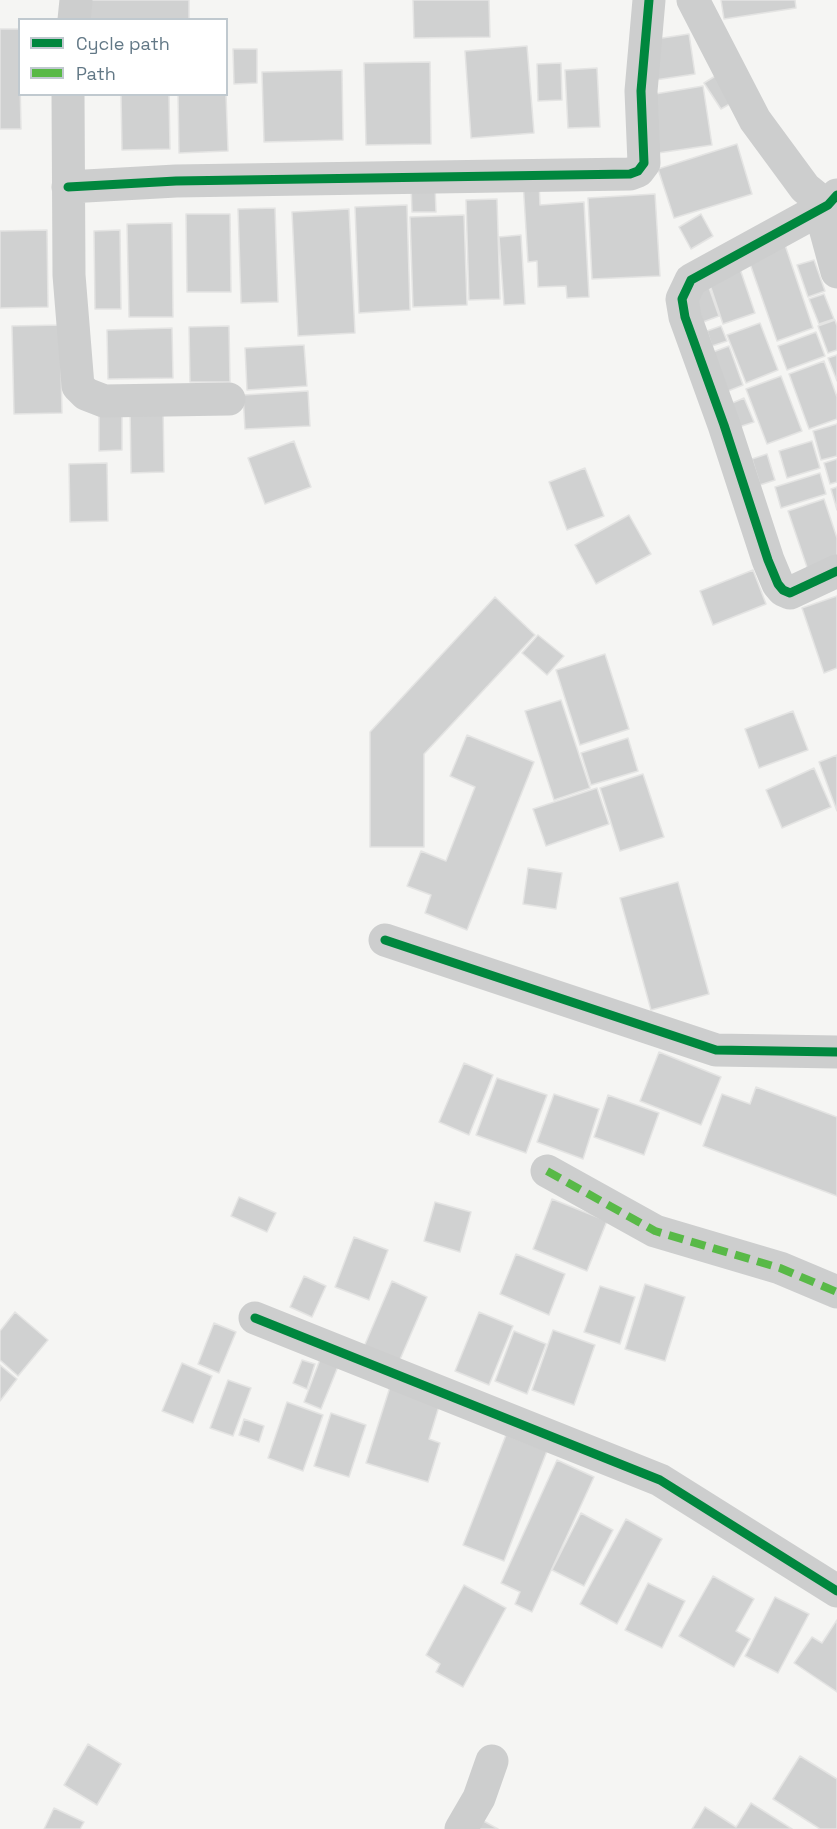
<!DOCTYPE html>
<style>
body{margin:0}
#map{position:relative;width:837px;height:1829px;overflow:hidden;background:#f5f5f3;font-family:"Space Grotesk",sans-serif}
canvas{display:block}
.legend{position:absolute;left:18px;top:18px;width:210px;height:78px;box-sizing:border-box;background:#fff;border:2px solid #c0c9cf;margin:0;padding:8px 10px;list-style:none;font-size:18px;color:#627886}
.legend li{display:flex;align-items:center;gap:12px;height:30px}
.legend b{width:30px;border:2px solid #c0c9cf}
</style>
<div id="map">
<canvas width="837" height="1829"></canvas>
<ul class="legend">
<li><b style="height:8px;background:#00873e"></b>Cycle path</li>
<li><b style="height:8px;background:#58b947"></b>Path</li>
</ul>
</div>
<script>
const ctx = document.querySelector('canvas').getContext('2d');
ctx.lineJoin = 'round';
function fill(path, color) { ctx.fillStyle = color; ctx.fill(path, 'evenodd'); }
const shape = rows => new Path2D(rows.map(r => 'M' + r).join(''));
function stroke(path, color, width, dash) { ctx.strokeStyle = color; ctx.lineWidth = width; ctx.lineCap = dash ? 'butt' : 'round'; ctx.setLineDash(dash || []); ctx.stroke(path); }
const building = shape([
 [87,0,189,0,189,20,88,20,87,0],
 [413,0,489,0,490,37,414,38,413,0],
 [721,0,795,0,796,8,724,19,721,0],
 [0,29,19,29,21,129,0,129,0,29],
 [689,34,695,74,655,80,649,40,689,34],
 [527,46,534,133,471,138,465,51,527,46],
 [233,49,257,49,257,83,234,84,233,49],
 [430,62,431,144,366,145,364,63,430,62],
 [561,63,562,100,538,101,537,64,561,63],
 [597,68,600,127,568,128,565,70,597,68],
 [342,70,343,140,264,142,262,72,342,70],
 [717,75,733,102,721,109,704,83,717,75],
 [703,86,712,145,658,153,649,95,703,86],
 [121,94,169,94,170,149,122,150,121,94],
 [178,94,226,94,228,151,179,153,178,94],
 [737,144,752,194,674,218,658,169,737,144],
 [539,180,540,205,584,202,589,297,567,298,566,286,538,287,537,261,528,262,523,181,539,180],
 [411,185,435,185,436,212,412,212,411,185],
 [655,194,660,276,592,279,588,198,655,194],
 [497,199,500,299,469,300,466,200,497,199],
 [407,205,410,310,359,313,355,207,407,205],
 [275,208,278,302,241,303,238,209,275,208],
 [349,209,355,333,298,336,292,212,349,209],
 [186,214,230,214,231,292,187,292,186,214],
 [701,214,713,236,691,249,679,227,701,214],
 [464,215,467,305,413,307,410,217,464,215],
 [172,223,173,317,129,317,127,224,172,223],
 [47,230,48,307,0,308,0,231,47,230],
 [120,230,121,309,95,309,94,231,120,230],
 [521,235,525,304,504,305,499,237,521,235],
 [785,245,813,328,777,341,748,258,785,245],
 [814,260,825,291,808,297,797,265,814,260],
 [739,266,755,313,723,324,707,276,739,266],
 [707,282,719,316,703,322,691,288,707,282],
 [824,294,834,319,819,324,809,299,824,294],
 [835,320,837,326,837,350,828,353,818,326,835,320],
 [760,323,778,370,746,383,727,335,760,323],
 [60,325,62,413,14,414,12,326,60,325],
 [229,326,230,382,190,382,189,327,229,326],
 [721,326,727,341,712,346,707,331,721,326],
 [172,328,173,378,108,379,107,330,172,328],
 [816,332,825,356,787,370,778,346,816,332],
 [304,345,307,386,247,390,245,348,304,345],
 [729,346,743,385,728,391,713,352,729,346],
 [837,355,837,381,828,358,837,355],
 [824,361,837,397,837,419,809,429,789,374,824,361],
 [781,376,802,431,767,444,746,389,781,376],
 [308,391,310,426,245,429,243,395,308,391],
 [744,398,754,422,739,427,730,404,744,398],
 [163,403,164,472,131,473,130,404,163,403],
 [99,414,122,414,122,450,99,451,99,414],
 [837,424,837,456,821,460,813,431,837,424],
 [294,441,311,487,265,504,248,458,294,441],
 [812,441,820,468,787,478,779,451,812,441],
 [767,454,775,480,760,485,752,459,767,454],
 [837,459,837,482,830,484,824,463,837,459],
 [107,463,108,521,70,522,69,464,107,463],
 [585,468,604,516,567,530,549,482,585,468],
 [820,473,826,494,781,508,775,487,820,473],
 [837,487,837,510,831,489,837,487],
 [824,499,837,538,837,564,809,573,788,511,824,499],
 [629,515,651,554,596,584,575,545,629,515],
 [753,570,766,604,713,625,700,591,753,570],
 [837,596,837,668,824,673,802,608,837,596],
 [495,597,535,635,424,754,424,847,370,847,370,732,495,597],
 [538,635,564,656,547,675,522,653,538,635],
 [605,654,629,729,580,745,556,670,605,654],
 [561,700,590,788,554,800,525,711,561,700],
 [793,711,808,750,759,768,745,729,793,711],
 [467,735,534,762,467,930,425,913,431,895,407,886,421,851,446,861,475,787,450,776,467,735],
 [628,738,638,771,591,785,581,753,628,738],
 [837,755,837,811,819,762,837,755],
 [814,768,831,807,782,828,766,790,814,768],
 [643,774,664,837,620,851,600,788,643,774],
 [597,788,609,824,546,846,533,809,597,788],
 [528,868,562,873,556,909,523,904,528,868],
 [678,882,709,994,651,1010,620,898,678,882],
 [659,1052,721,1077,701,1125,640,1101,659,1052],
 [464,1063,493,1075,469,1135,439,1122,464,1063],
 [497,1078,547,1095,526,1153,476,1135,497,1078],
 [756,1087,837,1117,837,1196,703,1146,722,1094,750,1104,756,1087],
 [554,1094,599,1109,583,1159,537,1142,554,1094],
 [608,1095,659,1113,644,1155,594,1137,608,1095],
 [239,1197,276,1213,267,1232,231,1216,239,1197],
 [552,1199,607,1221,587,1271,533,1249,552,1199],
 [435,1202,471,1212,460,1252,424,1241,435,1202],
 [354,1237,388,1250,369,1300,335,1287,354,1237],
 [516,1254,565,1274,549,1315,500,1294,516,1254],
 [304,1276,326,1286,312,1317,290,1307,304,1276],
 [392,1281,427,1297,398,1364,363,1349,392,1281],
 [645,1284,685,1297,665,1361,625,1349,645,1284],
 [600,1286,635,1297,620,1344,584,1332,600,1286],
 [15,1312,48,1340,18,1376,0,1360,0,1331,15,1312],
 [479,1312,513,1326,489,1385,455,1371,479,1312],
 [214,1323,236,1332,219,1373,198,1364,214,1323],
 [553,1330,595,1345,574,1405,532,1390,553,1330],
 [514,1331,546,1344,527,1394,495,1381,514,1331],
 [321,1357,339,1364,321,1409,304,1402,321,1357],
 [302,1360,315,1364,307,1389,293,1383,302,1360],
 [182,1363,212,1376,193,1423,162,1411,182,1363],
 [0,1365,17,1379,0,1401,0,1365],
 [228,1380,251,1388,233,1436,210,1428,228,1380],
 [390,1387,440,1403,429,1439,440,1443,428,1482,366,1463,390,1387],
 [287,1402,323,1415,303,1471,268,1458,287,1402],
 [331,1413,366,1425,349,1477,314,1466,331,1413],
 [244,1419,264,1426,259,1442,239,1435,244,1419],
 [506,1435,547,1451,504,1561,463,1545,506,1435],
 [557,1460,594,1477,532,1612,515,1604,520,1592,501,1583,557,1460],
 [581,1513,613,1530,584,1586,552,1570,581,1513],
 [626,1519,662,1539,617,1624,580,1604,626,1519],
 [713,1576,754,1599,736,1631,750,1639,734,1667,679,1636,713,1576],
 [648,1583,685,1601,662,1648,625,1630,648,1583],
 [464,1585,506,1608,463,1687,436,1672,440,1664,426,1655,464,1585],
 [775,1597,809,1614,778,1673,745,1656,775,1597],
 [837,1620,837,1692,794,1663,812,1637,822,1643,837,1620],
 [88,1744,121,1764,97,1805,64,1785,88,1744],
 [800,1756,837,1779,837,1829,820,1829,773,1799,800,1756],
 [751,1803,792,1829,692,1829,705,1807,736,1827,751,1803],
 [54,1808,84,1822,80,1829,44,1829,54,1808],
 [478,1818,498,1829,471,1829,478,1818]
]);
fill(building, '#d0d1d1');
stroke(building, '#e4e4e3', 1.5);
stroke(shape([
 [693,0,755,120,805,188,837,214],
 [74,20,76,0],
 [68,94,69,275,78,386,86,394,104,401,229,399],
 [68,187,176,181,630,174,638,171,644,163,641,91,649,0],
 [837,195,828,205,691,280,682,299,685,317,724,425,768,560,778,584,783,590,790,593,837,571],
 [828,205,825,228,837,272],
 [385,940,716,1050,837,1052],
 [547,1171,655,1231,780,1268,837,1292],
 [255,1318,660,1480,837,1591],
 [461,1829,479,1798,492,1761]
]), '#cdcece', 33);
stroke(shape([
 [547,1171,655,1231,780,1268,837,1292]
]), '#58b947', 8, [15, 8]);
stroke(shape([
 [68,187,176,181,630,174,638,171,644,163,641,91,649,0],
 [837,195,828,205,691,280,682,299,685,317,724,425,768,560,778,584,783,590,790,593,837,571],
 [385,940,716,1050,837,1052],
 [255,1318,660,1480,837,1591]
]), '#00873e', 9);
</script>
